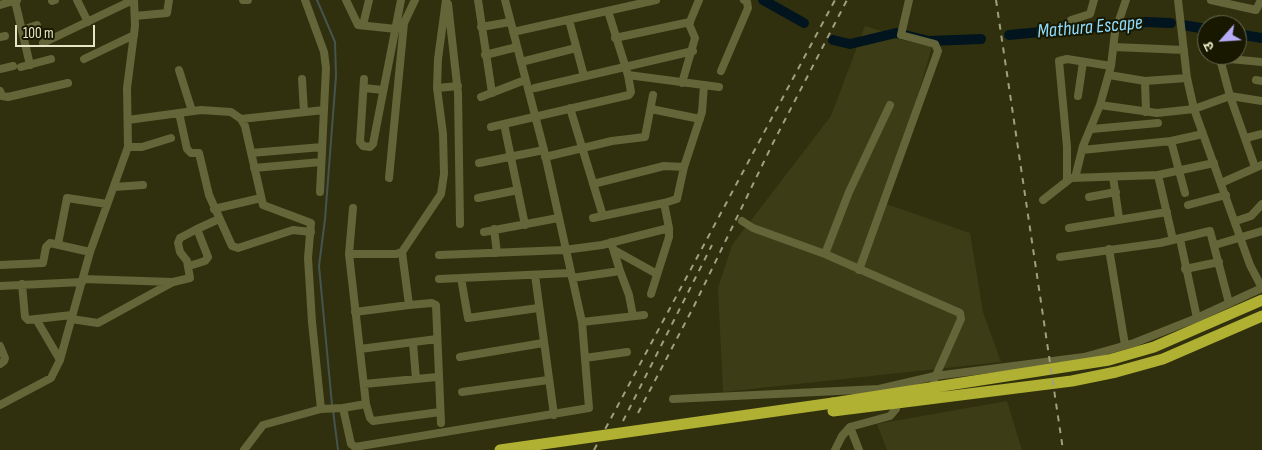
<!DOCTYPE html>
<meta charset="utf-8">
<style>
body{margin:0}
#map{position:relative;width:1262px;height:450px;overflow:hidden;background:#30300e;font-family:"Sofia Sans Condensed","Noto Sans Devanagari",sans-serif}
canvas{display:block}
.north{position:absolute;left:1197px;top:15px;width:50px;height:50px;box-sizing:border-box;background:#181800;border:1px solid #6a6a4f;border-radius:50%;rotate:244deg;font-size:14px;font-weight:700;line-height:20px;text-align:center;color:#e4e6c5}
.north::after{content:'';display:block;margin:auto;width:18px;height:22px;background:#b6acf8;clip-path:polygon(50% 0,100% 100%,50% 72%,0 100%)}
.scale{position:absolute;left:15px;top:25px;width:80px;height:22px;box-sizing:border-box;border:2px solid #e4e6c5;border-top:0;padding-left:6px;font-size:15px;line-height:18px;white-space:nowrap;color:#e4e6c5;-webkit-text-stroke:4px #181800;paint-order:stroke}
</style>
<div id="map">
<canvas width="1262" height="450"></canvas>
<div class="north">उ</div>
<div class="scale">100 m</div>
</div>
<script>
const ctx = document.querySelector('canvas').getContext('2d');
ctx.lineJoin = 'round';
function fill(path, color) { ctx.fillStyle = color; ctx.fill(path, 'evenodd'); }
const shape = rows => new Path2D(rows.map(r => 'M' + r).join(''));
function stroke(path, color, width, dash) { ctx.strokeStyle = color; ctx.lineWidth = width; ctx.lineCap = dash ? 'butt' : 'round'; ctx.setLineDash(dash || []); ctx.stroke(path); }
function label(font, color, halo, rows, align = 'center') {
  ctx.font = font + ' "Sofia Sans Condensed",sans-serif'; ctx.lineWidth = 4; ctx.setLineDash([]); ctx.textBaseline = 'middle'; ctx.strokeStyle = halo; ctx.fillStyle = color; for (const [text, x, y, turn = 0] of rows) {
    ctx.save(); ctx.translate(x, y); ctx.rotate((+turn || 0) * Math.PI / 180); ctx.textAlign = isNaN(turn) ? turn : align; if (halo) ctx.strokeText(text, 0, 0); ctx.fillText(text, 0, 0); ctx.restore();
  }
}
fill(shape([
 [865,26,932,47,886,204,970,233,983,312,1001,362,723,392,718,288,732,245,831,116],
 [1007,401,1022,450,887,450,877,424]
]), '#3c3c16');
stroke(shape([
 [317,0,335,42,336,76,325,219,319,266,332,405],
 [333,410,338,450]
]), '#465450', 2);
stroke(shape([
 [763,0,804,23],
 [1182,25,1207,29],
 [1237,34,1262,38],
 [1009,35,1145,22,1171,23],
 [833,40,850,44,896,33,929,41,981,39]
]), '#02151e', 10);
stroke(shape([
 [77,0,88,22],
 [243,0,248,0],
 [305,0,324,52,326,68,320,192],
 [346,0,358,25,396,29],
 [478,0,492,93],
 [1178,0,1187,78,1194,109,1250,265,1262,288],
 [1211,0,1256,10,1261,0],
 [15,1,30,65],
 [52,1,55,0],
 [448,4,458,93,460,224],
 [0,5,17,0],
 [135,16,167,13,169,0],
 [569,20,584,76],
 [1071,20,1090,14,1094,0],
 [363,25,369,0],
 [481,27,510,22],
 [22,30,37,25],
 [513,32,656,0],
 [0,37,5,36],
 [615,38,690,22],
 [43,43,133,0],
 [1114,47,1184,50],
 [485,55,517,47],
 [1219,55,1230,96,1255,167],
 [1219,58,1262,62],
 [84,59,134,35],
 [521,62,576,48],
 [21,67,51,59],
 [0,69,13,66],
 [179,70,192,111],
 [721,71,748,8,747,2,744,0],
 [628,75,719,87],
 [1109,75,1145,81,1187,78],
 [302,79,304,112],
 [364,79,360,142,363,146,370,147,373,144,401,0],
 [1256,80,1262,81],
 [1145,81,1146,112],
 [682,83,695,38,689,24,699,0],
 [364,88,383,90],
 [437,88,458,86],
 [535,88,693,51],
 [0,91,2,96,8,97,68,83],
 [1078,96,1083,62],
 [481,97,525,80],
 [1100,105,1157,113,1194,109,1230,96,1262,101],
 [570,108,603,216],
 [651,109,700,119],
 [179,113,187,149,191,153,199,153,209,195,232,246,238,248,293,230,311,232],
 [241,119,324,110],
 [128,120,201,110,231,112,241,119,245,126,263,205,311,223,308,258,312,322,321,409],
 [504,124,525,225],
 [491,127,629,95,631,92,628,75,608,11],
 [1092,129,1158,123],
 [1246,138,1262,134],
 [1171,141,1185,193],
 [128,147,142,147,171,138],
 [1082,150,1171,141,1203,134],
 [251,153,322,147],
 [545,157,612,141,645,137,653,95],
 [479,163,544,150],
 [254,168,321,162],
 [1158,175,1173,240],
 [1113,177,1119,218],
 [389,178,404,23,415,0],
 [1075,178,1083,146,1100,105,1111,66,1115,32,1126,0],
 [1067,180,1067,147,1059,61,1067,59,1111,66],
 [1221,183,1262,165],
 [593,184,664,166,684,167],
 [114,187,143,185],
 [1089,197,1116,192],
 [478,198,518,190],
 [1043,200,1071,178,1158,175,1214,163],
 [1188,205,1226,195],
 [353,208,349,254,366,404,370,418,373,421,440,412],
 [214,209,261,198],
 [593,218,664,203,677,199,684,167,702,112,704,85],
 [742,221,753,228,825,254,960,313,961,319,934,380],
 [1236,221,1251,216,1262,204],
 [1069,228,1167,212],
 [494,229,497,253],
 [484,232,558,218],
 [1180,239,1197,318],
 [58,244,67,198,107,204],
 [1215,245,1262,231],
 [1109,249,1125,345],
 [614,250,657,274],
 [402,252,409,305],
 [349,254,396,254,402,252,441,194,444,174,443,134,437,88,438,59,446,0],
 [825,254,849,192,890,105],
 [439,255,564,250,602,245,669,228,664,203],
 [1060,257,1160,243,1210,231,1229,303],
 [0,265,43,263,46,247,50,243,90,252],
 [189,266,205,261,208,257,197,229,219,219],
 [1185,269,1219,262],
 [859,270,938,51,935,44,901,35,909,0],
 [620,271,629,295,633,316],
 [535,275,554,415],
 [461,278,468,318,538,308],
 [572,278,620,271,611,242],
 [83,279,173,282],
 [439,279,570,273],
 [22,284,25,317,28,320,36,319,60,360],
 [0,286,82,282],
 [651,294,669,237,669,228],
 [355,312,409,305,432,303,436,305,441,423],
 [36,319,72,315],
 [71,319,98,323,173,282,190,278,187,261,180,252,178,243,180,238,197,229],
 [582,322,644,315],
 [413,343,416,379],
 [0,346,5,358,4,361,0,364],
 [360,349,437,339],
 [460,357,543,343],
 [585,358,627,352],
 [364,384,437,377],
 [462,392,548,380],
 [673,399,879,389,935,376,1084,357,1134,343,1197,318,1262,288],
 [0,405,51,378,60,360,90,252,128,147,127,88,135,26,134,0],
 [343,408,366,404],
 [850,427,859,450],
 [244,450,263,425,321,409,343,408,351,444,355,447,589,408,582,322,544,150,505,0],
 [835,450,842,436,850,427,890,416,896,409,897,402]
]), '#646539', 8);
stroke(shape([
 [833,403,1109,360,1154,347,1262,300],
 [833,411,1072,381,1116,372,1163,359,1262,316]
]), '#b0b033', 11);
stroke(shape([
 [996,0,1063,450],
 [638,413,694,306,773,143,847,0],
 [623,421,712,245],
 [594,450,835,0]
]), '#9fa07f', 2, [6, 6]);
stroke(shape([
 [500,450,833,403]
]), '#b0b033', 11);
label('italic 20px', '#8fdbfe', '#181800', [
 ["Mathura Escape",1090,28,-5]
]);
</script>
